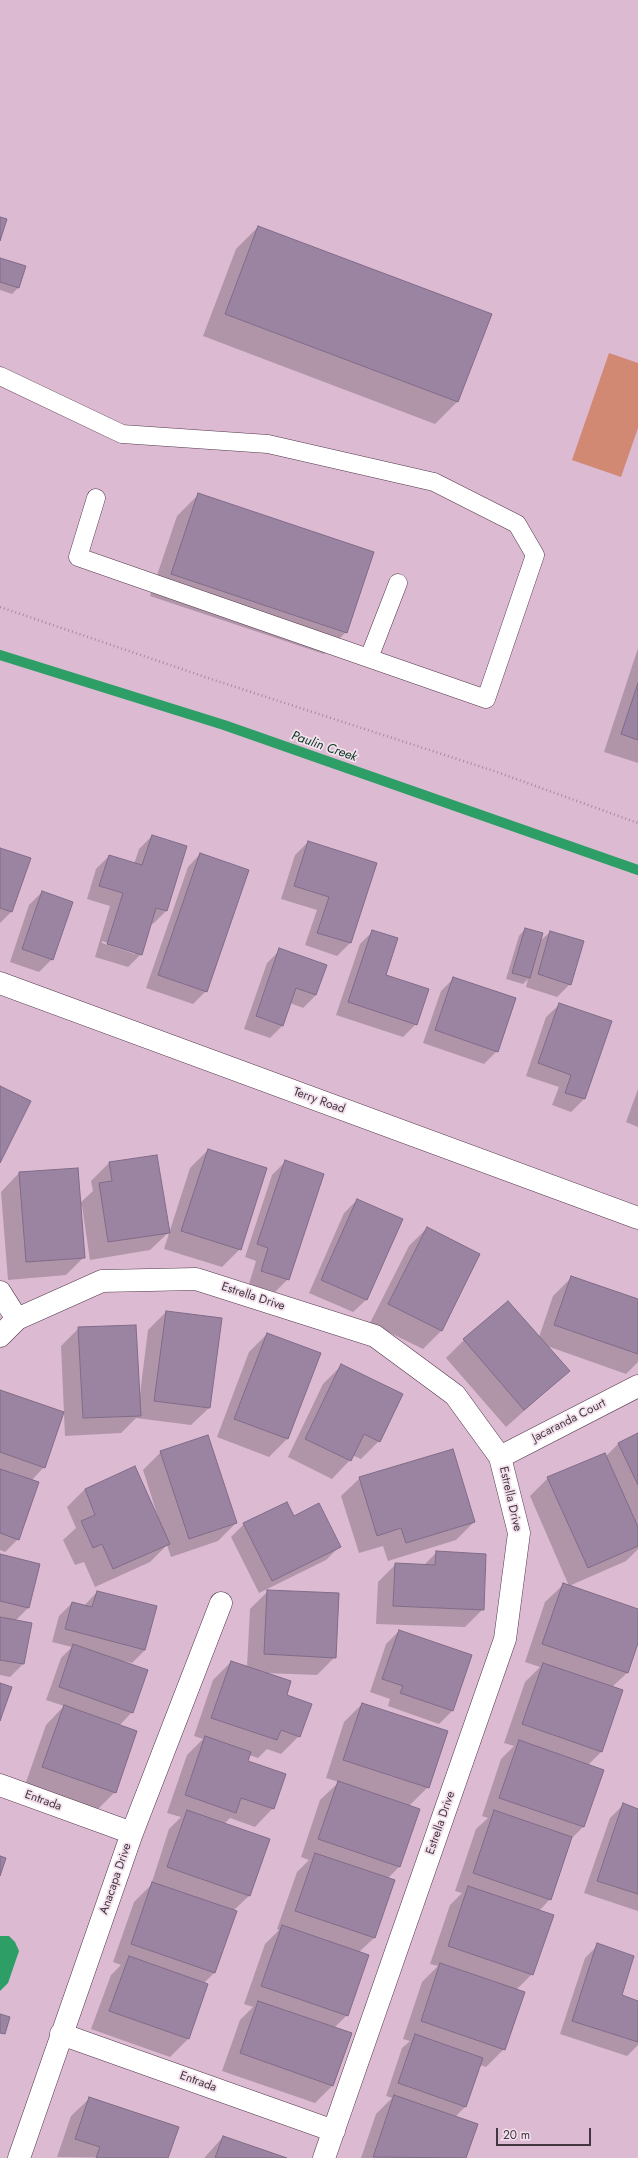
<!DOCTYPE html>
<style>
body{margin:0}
#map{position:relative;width:638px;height:2158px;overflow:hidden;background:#dcbad2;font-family:Jost,sans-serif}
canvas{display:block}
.scale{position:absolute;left:496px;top:2128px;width:95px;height:18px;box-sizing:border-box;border:2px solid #443640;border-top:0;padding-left:5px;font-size:12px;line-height:14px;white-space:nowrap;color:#443640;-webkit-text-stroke:3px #f2e0ec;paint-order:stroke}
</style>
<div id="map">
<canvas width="638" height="2158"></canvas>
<div class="scale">20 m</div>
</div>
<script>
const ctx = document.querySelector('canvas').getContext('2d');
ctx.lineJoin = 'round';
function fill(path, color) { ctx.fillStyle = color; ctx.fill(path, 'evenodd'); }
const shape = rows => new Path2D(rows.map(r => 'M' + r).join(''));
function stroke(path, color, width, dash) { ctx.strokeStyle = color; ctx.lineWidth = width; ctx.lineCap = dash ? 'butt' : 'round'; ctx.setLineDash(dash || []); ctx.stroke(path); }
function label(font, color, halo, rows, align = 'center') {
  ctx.font = font + ' Jost,sans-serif'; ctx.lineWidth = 3.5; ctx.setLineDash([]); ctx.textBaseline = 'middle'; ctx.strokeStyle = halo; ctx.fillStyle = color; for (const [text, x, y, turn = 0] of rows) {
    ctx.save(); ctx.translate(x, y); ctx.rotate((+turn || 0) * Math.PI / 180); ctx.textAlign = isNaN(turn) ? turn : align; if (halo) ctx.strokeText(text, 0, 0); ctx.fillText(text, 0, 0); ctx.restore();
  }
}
fill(shape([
 [609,353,638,363,638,428,621,477,572,460]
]), '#d18974');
fill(shape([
 [0,1936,9,1936,15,1942,19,1951,8,1983,0,1991]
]), '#2c9e66');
fill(shape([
 [258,227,490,315,457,402,435,424,203,336,236,249],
 [0,259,18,288,12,294,0,290],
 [199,494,346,632,324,654,150,596,177,516],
 [638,648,638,763,604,752],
 [152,836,186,846,166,911,153,924,151,923,141,954,128,967,95,957,110,906,87,899,96,869,109,856,134,864,139,849],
 [102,941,135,952,135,954,102,943],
 [308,842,375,864,350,943,337,956,305,945,317,910,281,899,295,855],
 [0,849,12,911,0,923],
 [200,854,206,991,193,1004,146,988,188,867],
 [42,892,52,959,39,972,10,962,29,905],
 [525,929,539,942,550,932,570,984,557,997,526,987,528,979,523,984,506,979,519,936],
 [373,931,385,976,416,1024,403,1037,336,1015,360,944],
 [280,950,316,995,303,1008,290,1003,283,1025,270,1038,244,1029,267,963],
 [454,978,497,1051,484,1064,423,1043,441,991],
 [559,1005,610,1022,584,1099,571,1112,552,1105,559,1087,526,1076,546,1017],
 [638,1089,638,1127,626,1122],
 [208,1150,240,1249,222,1267,164,1249,190,1168],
 [285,1162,288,1279,275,1292,249,1284,256,1261,245,1257,272,1175],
 [109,1163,169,1232,150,1250,90,1260,82,1206,80,1206,84,1257,66,1275,8,1280,1,1192,19,1173,80,1203,93,1191,91,1181],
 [357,1200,366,1300,353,1312,309,1293,344,1213],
 [427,1228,479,1254,441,1331,423,1349,370,1323,409,1246],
 [571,1278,638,1301,638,1362,626,1374,547,1346,569,1371,506,1427,446,1358,464,1340,539,1337,553,1296],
 [166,1312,210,1407,191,1425,136,1418,121,1433,65,1436,61,1346,79,1328,140,1394,148,1330],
 [267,1334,319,1354,287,1439,269,1457,217,1437,249,1352],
 [341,1366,379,1441,361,1459,352,1455,350,1460,332,1479,288,1457,323,1384],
 [0,1391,44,1467,31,1481,18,1539,5,1552,0,1550],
 [638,1435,638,1549,626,1561,569,1586,530,1496,548,1478,606,1456,618,1444],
 [161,1452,236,1523,218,1541,171,1557,167,1545,150,1562,95,1587,84,1562,75,1565,63,1540,76,1528,67,1507,85,1489,158,1517,143,1470],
 [360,1478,474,1522,456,1540,388,1561,383,1546,359,1553,341,1496],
 [293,1517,339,1547,326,1560,259,1593,231,1537,244,1524],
 [437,1552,483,1609,465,1627,376,1624,378,1582,396,1564,423,1566],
 [0,1555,39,1565,28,1608,15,1621,30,1624,23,1664,10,1677,0,1675],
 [564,1584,638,1610,638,1640,627,1673,612,1687,601,1752,588,1765,583,1827,571,1839,550,1899,539,1911,532,1974,516,1990,504,2049,486,2067,480,2065,466,2106,455,2117,477,2124,465,2158,361,2158,376,2114,392,2098,386,2096,402,2048,410,2041,403,2039,422,1982,438,1966,430,1964,450,1905,462,1893,455,1891,476,1829,488,1818,482,1816,501,1759,514,1746,504,1743,525,1682,540,1667,525,1662,545,1602],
 [268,1591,335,1657,317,1675,265,1673,285,1696,299,1736,281,1754,267,1749,258,1758,249,1755,247,1761,273,1808,255,1827,230,1818,224,1824,250,1895,233,1911,235,1912,214,1973,203,1984,207,1985,188,2039,170,2057,91,2029,111,1975,121,1965,113,1962,134,1902,151,1885,169,1829,181,1817,167,1813,187,1755,203,1739,194,1736,213,1680,231,1662,247,1667,250,1609],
 [97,1592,145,1650,132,1663,124,1661,124,1662,132,1712,119,1726,115,1792,97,1810,25,1785,46,1725,64,1706,46,1700,61,1658,72,1647,52,1642,59,1616,72,1603,84,1606],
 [399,1631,471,1656,452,1711,439,1724,388,1706,390,1699,370,1692,386,1644],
 [362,1704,428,1787,409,1806,399,1867,387,1879,393,1881,374,1938,359,1952,347,2015,334,2028,333,2085,315,2103,222,2071,240,2020,253,2007,244,2004,265,1944,279,1930,277,1929,297,1872,309,1860,301,1857,320,1800,339,1782,326,1778,344,1722],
 [623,1805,638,1810,638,1911,584,1893,610,1818],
 [598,1945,620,1996,638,2002,638,2045,627,2056,560,2034,585,1958],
 [90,2098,167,2158,57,2157,71,2116],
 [223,2137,284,2158,204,2158]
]), '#0003');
stroke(shape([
 [0,655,224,725,638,870]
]), '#2c9e66', 10);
const building = shape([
 [0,217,7,219,0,241,0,217],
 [258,226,492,314,458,402,225,314,258,226],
 [0,258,26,266,19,288,0,282,0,258],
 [198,493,374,552,347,633,171,574,198,493],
 [638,683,638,740,621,734,638,683],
 [152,835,187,846,167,911,156,908,142,955,107,944,123,893,99,886,109,855,142,865,152,835],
 [308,841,377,863,351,943,317,933,329,897,294,886,308,841],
 [0,848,31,858,12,912,0,908,0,848],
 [200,853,249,870,207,992,158,975,200,853],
 [42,891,73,902,53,960,22,949,42,891],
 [525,928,543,933,530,978,512,973,525,928],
 [372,930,398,938,386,975,429,989,417,1025,348,1002,372,930],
 [550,931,584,941,571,985,538,974,550,931],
 [279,948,327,965,316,995,296,988,283,1026,256,1016,279,948],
 [453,977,516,998,498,1052,435,1030,453,977],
 [559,1003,612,1021,585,1099,565,1093,571,1075,538,1063,559,1003],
 [0,1086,31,1101,0,1163,0,1086],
 [208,1149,267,1168,241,1250,181,1231,208,1149],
 [157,1155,170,1233,108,1242,99,1183,112,1181,109,1162,157,1155],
 [285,1160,324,1174,289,1280,261,1271,268,1248,257,1244,285,1160],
 [78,1168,85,1258,26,1262,19,1172,78,1168],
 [357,1199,403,1219,367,1300,321,1280,357,1199],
 [427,1227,480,1254,442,1331,388,1304,427,1227],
 [571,1276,638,1299,638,1354,554,1325,571,1276],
 [508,1301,570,1371,524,1410,463,1339,508,1301],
 [166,1311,222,1318,210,1408,154,1401,166,1311],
 [136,1325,141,1416,83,1418,78,1327,136,1325],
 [267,1333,321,1353,288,1439,234,1419,267,1333],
 [341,1364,403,1394,380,1442,364,1434,351,1461,305,1439,341,1364],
 [0,1390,64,1412,45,1468,0,1452,0,1390],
 [638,1433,638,1485,618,1443,638,1433],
 [208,1435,237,1523,189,1539,160,1451,208,1435],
 [453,1449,475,1522,406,1543,401,1528,377,1536,359,1477,453,1449],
 [605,1453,638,1527,638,1546,588,1568,547,1477,605,1453],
 [135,1466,170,1544,113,1569,102,1544,93,1548,81,1521,95,1515,85,1489,135,1466],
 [0,1469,39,1482,19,1540,0,1533,0,1469],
 [287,1502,294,1516,319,1503,341,1547,272,1581,243,1523,287,1502],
 [436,1551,486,1554,484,1610,393,1606,395,1563,435,1565,436,1551],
 [0,1554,40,1564,29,1608,0,1601,0,1554],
 [563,1583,638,1609,638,1643,628,1673,542,1644,563,1583],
 [267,1590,339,1593,336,1658,264,1654,267,1590],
 [97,1591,157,1606,145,1650,65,1629,72,1602,92,1607,97,1591],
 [0,1617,32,1623,24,1664,0,1660,0,1617],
 [399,1630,472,1655,453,1711,400,1693,403,1686,382,1679,399,1630],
 [73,1644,148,1670,133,1713,59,1687,73,1644],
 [231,1661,291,1681,287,1695,312,1704,300,1737,281,1730,277,1740,211,1718,231,1661],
 [543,1663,623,1690,602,1752,522,1724,543,1663],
 [0,1683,12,1687,0,1721,0,1683],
 [362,1703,448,1731,429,1788,343,1760,362,1703],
 [64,1705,137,1731,116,1793,42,1767,64,1705],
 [205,1736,251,1752,248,1761,286,1774,274,1809,241,1798,236,1813,185,1795,205,1736],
 [519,1740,604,1770,584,1827,499,1798,519,1740],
 [338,1781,420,1809,400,1867,318,1839,338,1781],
 [623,1803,638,1809,638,1894,597,1881,623,1803],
 [187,1810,270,1839,250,1896,167,1867,187,1810],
 [494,1810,572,1837,551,1900,473,1873,494,1810],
 [315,1853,395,1880,375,1938,295,1911,315,1853],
 [0,1856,6,1858,0,1876,0,1856],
 [152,1882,237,1911,215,1973,131,1944,152,1882],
 [468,1886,554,1915,533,1975,448,1946,468,1886],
 [282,1925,369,1955,348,2016,261,1986,282,1925],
 [597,1943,634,1956,622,1995,638,2001,638,2042,572,2021,597,1943],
 [129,1956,208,1984,189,2039,109,2011,129,1956],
 [440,1963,525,1992,505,2050,421,2021,440,1963],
 [258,2001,352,2033,333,2086,240,2053,258,2001],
 [0,2014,10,2017,5,2034,0,2033,0,2014],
 [415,2034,483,2058,466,2107,398,2083,415,2034],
 [394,2095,478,2124,466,2158,373,2157,394,2095],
 [89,2097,179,2127,168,2158,96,2158,100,2147,75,2139,89,2097],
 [223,2136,287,2158,215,2158,223,2136]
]);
fill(building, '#9a84a2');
stroke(building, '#806b88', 1);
const service = shape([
 [0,376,122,434,268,444,434,482,517,524,535,555,486,699,78,557,96,498],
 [369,658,398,583]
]);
const minor = shape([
 [0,983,638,1218],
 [0,1292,17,1319],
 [0,1336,17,1319,102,1281,196,1279,375,1336,455,1395,500,1457,519,1533,505,1639,324,2158],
 [500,1457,638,1386],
 [0,1785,132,1833],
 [61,2034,334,2131],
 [19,2158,132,1833,221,1603]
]);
stroke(service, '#53374b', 19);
stroke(minor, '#53374b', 23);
stroke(shape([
 [0,607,214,680,494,771,638,823]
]), '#a58b9e', 2.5, [1, 3]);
stroke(service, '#fff', 18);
stroke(minor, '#fff', 22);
label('12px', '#443640', '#f2e0ec', [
 ["Terry Road",319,1101,20],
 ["Estrella Drive",253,1297,18],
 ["Jacaranda Court",569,1421,-27],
 ["Estrella Drive",510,1499,77],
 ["Entrada",43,1801,20],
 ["Estrella Drive",441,1823,-71],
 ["Anacapa Drive",116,1879,-71],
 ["Entrada",198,2082,20]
]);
label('italic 13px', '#06361f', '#f2e0ec', [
 ["Paulin Creek",324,747,19]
]);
</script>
